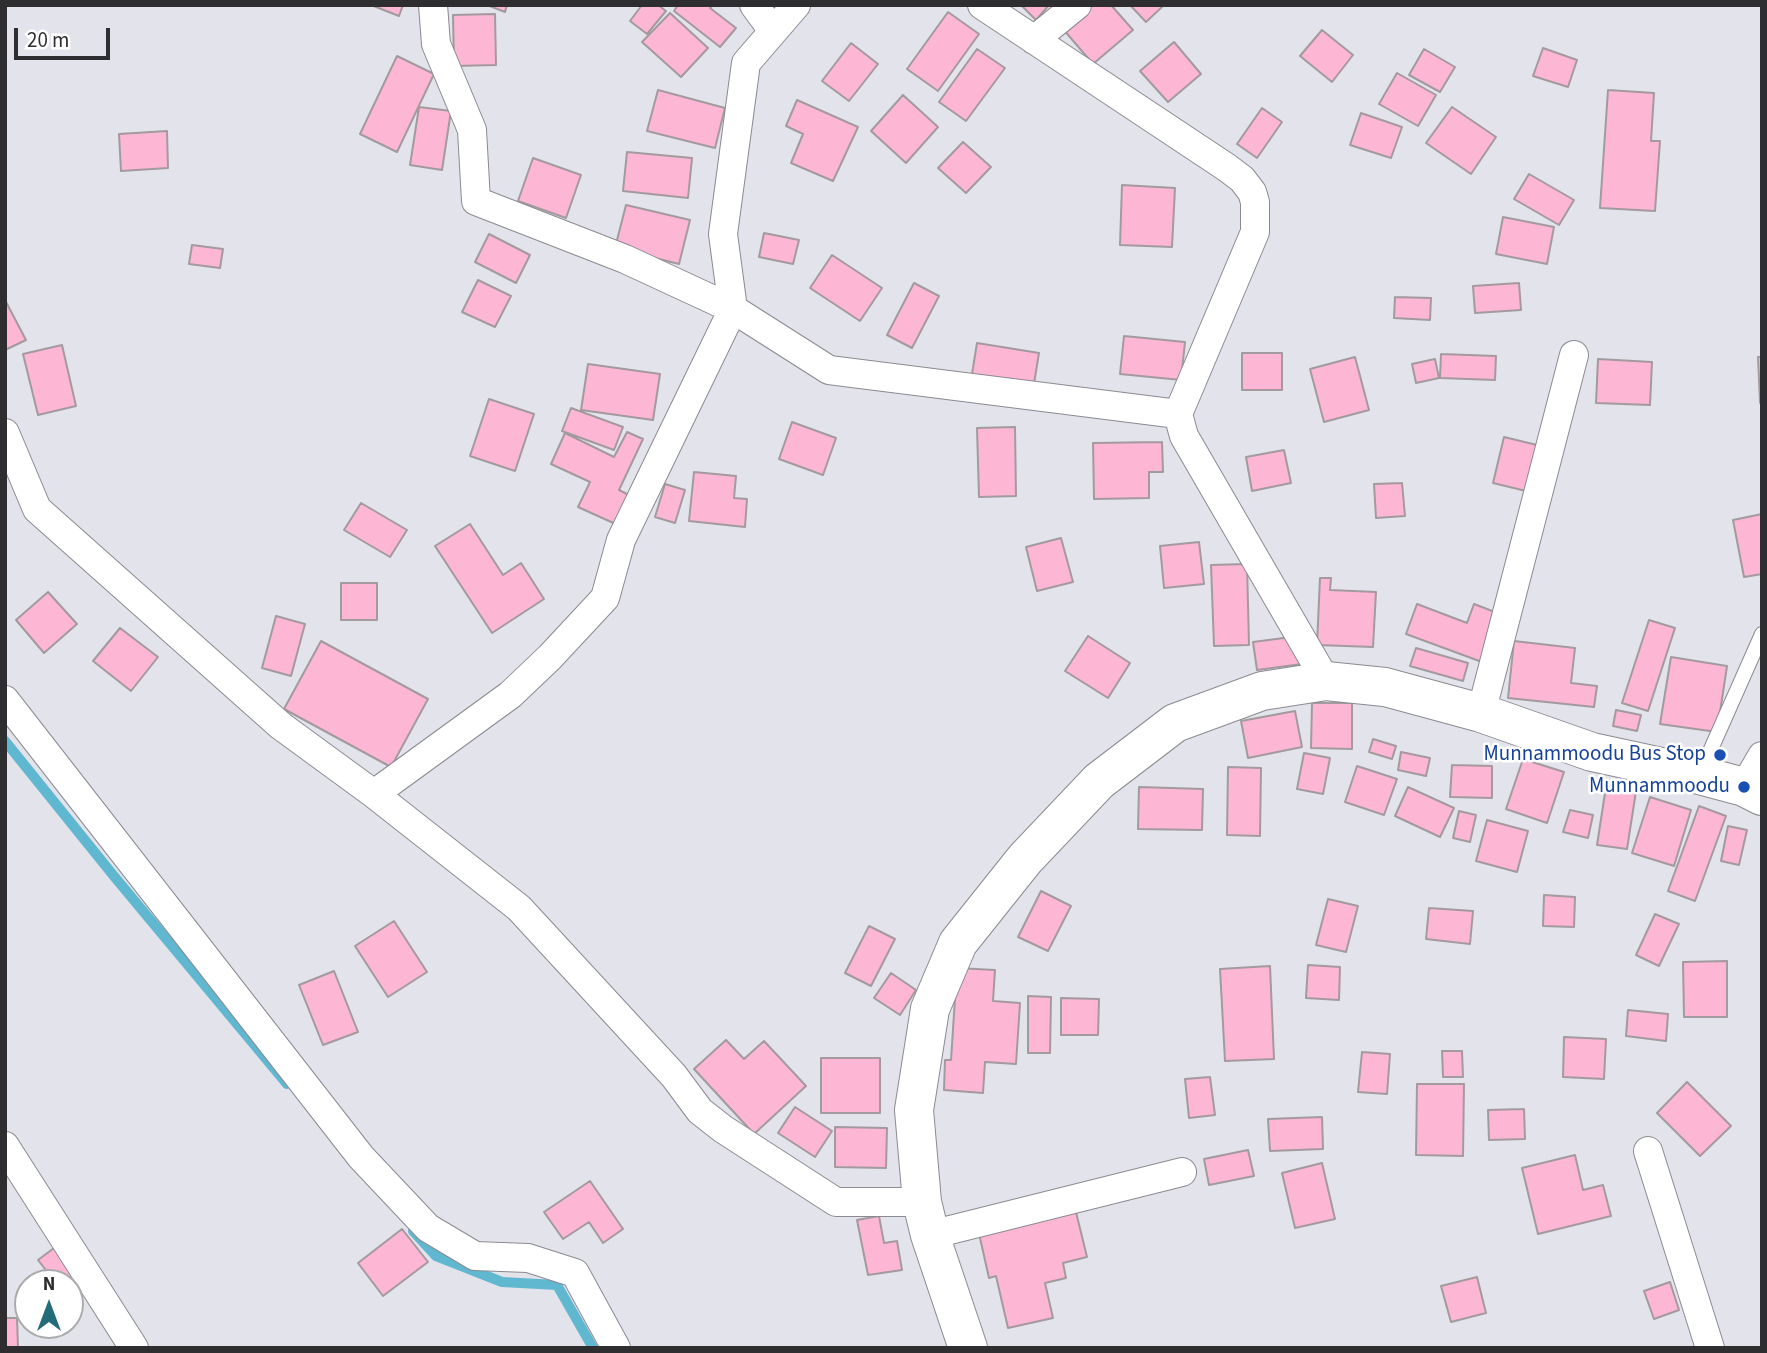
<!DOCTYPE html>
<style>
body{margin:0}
#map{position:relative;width:1767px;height:1353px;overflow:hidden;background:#e3e3eb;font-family:"Source Sans 3",sans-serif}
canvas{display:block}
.frame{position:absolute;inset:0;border:7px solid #2e2e31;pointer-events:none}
.north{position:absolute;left:14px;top:1269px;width:70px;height:70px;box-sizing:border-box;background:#fff;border:2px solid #ababad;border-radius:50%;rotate:0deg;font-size:19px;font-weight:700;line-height:28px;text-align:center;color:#2e2e31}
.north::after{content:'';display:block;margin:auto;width:24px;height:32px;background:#246b78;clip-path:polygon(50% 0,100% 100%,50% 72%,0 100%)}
.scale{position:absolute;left:14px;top:28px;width:96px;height:32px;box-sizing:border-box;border:4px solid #2e2e31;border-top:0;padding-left:9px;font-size:21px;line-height:24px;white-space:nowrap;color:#2e2e31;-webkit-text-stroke:5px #fff;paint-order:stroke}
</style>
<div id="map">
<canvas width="1767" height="1353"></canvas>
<div class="frame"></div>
<div class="north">N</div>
<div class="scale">20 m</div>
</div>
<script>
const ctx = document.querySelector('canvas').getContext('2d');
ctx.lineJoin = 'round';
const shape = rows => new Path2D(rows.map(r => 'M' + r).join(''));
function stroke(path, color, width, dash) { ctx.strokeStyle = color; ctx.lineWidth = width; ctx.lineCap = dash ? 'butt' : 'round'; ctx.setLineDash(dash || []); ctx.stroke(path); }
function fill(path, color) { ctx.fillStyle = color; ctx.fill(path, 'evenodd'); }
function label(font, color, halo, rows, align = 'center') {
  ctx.font = font + ' "Source Sans 3",sans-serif'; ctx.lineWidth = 5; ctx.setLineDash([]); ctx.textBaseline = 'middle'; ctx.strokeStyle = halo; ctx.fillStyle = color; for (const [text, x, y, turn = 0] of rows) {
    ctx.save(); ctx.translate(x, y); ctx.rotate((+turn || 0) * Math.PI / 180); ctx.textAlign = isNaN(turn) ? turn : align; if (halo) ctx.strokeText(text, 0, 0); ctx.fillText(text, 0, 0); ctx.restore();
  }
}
stroke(shape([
 [5,741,113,875,287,1084],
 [413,1231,436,1256,502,1282,557,1285,593,1348]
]), '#60b7d0', 10);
const building = shape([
 [371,5,403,5,399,16,371,5],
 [487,5,507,5,505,12,487,5],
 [642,5,658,5,666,11,647,34,630,21,642,5],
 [678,5,713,5,710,8,736,28,720,47,674,11,678,5],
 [1021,5,1049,5,1036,20,1021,5],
 [1091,5,1111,5,1133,30,1093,64,1063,29,1091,5],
 [1130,5,1164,5,1146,22,1130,5],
 [948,12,979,34,938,91,907,69,948,12],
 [670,13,708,48,681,77,642,42,670,13],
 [495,14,496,65,454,66,453,15,495,14],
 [1322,30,1353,55,1332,82,1300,56,1322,30],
 [1174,42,1201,74,1168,102,1140,71,1174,42],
 [851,43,878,64,849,101,822,81,851,43],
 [1543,48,1577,60,1568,87,1533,76,1543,48],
 [977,49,1005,68,966,121,939,102,977,49],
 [1424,49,1455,67,1440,92,1409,75,1424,49],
 [397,56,434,74,397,152,360,134,397,56],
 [1397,73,1436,95,1418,126,1379,104,1397,73],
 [658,90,725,108,715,148,647,131,658,90],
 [1608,90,1654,93,1651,141,1660,141,1655,211,1600,208,1608,90],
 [903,95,938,127,906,163,871,131,903,95],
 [797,100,858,127,833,181,791,163,803,134,786,126,797,100],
 [419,107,451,111,442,170,410,165,419,107],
 [1452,107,1496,137,1471,174,1426,143,1452,107],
 [1262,108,1282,122,1257,158,1237,144,1262,108],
 [1361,113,1402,127,1391,158,1350,145,1361,113],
 [167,131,168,168,121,171,119,134,167,131],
 [963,142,991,167,966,193,938,168,963,142],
 [627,152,692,158,688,198,623,191,627,152],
 [533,158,581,175,566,218,518,201,533,158],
 [1529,174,1574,200,1559,225,1514,199,1529,174],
 [1122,185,1175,188,1172,247,1120,245,1122,185],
 [626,205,690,220,679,264,615,248,626,205],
 [1503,217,1554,227,1547,264,1496,254,1503,217],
 [764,233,799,240,793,264,759,257,764,233],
 [489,234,530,255,516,283,475,262,489,234],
 [192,245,223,249,220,268,189,264,192,245],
 [832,255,882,288,860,321,810,288,832,255],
 [478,280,511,296,495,327,462,312,478,280],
 [914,283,939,296,912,348,887,335,914,283],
 [1519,283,1521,310,1475,313,1473,286,1519,283],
 [1395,297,1431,298,1430,320,1394,318,1395,297],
 [5,300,26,340,5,350,5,300],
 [1124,336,1185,342,1181,380,1120,374,1124,336],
 [977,343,1039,353,1030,408,972,374,977,343],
 [62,345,76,406,38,415,23,354,62,345],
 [1242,353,1282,353,1282,390,1242,390,1242,353],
 [1441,354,1496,356,1495,380,1440,378,1441,354],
 [1355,357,1369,410,1324,422,1310,369,1355,357],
 [1758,357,1762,357,1762,403,1760,403,1758,357],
 [1435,359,1439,378,1416,383,1412,364,1435,359],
 [1598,359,1652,362,1650,405,1596,403,1598,359],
 [588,364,660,374,653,420,581,410,588,364],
 [489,399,534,414,515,471,470,456,489,399],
 [571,408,623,427,614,450,562,431,571,408],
 [792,422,836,438,823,475,779,459,792,422],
 [1015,427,1016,496,979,497,977,428,1015,427],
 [627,432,643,439,619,490,633,497,620,526,578,507,590,482,551,464,565,433,614,457,627,432],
 [1504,437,1537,445,1526,491,1493,483,1504,437],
 [1162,442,1163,472,1149,472,1149,498,1094,499,1093,443,1162,442],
 [1284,450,1291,483,1252,491,1246,457,1284,450],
 [694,472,736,476,734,498,747,499,745,527,689,521,694,472],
 [1402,483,1405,516,1376,518,1374,484,1402,483],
 [665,484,685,490,675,523,655,517,665,484],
 [361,503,407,530,390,557,344,530,361,503],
 [1762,514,1762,574,1744,577,1733,520,1762,514],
 [470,524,503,575,521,563,544,599,492,633,435,546,470,524],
 [1061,538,1073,582,1037,591,1026,547,1061,538],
 [1199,542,1204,584,1164,588,1160,546,1199,542],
 [1247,564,1249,645,1214,646,1211,565,1247,564],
 [1320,578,1331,578,1330,590,1376,592,1373,647,1317,645,1320,578],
 [341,583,377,583,377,620,341,620,341,583],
 [48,592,77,624,44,653,16,620,48,592],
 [1417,604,1467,623,1474,604,1500,614,1482,662,1406,634,1417,604],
 [276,616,305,624,291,676,262,668,276,616],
 [1649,620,1675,628,1648,711,1622,703,1649,620],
 [120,628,158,657,131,691,93,661,120,628],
 [1088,636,1130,663,1108,698,1065,671,1088,636],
 [1299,636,1302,664,1257,670,1253,642,1299,636],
 [321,641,428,699,391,767,284,709,321,641],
 [1514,641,1575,648,1571,683,1597,686,1594,707,1508,698,1514,641],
 [1416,648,1468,663,1463,681,1410,666,1416,648],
 [1671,657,1727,666,1717,732,1660,724,1671,657],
 [1312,703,1352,703,1352,749,1311,748,1312,703],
 [1616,710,1641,715,1637,731,1613,726,1616,710],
 [1295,711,1302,747,1248,758,1241,721,1295,711],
 [1373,739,1396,746,1392,759,1369,752,1373,739],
 [1401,752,1430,758,1426,776,1398,770,1401,752],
 [1304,753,1330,758,1323,794,1297,789,1304,753],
 [1523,759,1564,772,1547,823,1506,809,1523,759],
 [1452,765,1492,766,1492,798,1450,797,1452,765],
 [1357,766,1397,779,1384,815,1345,802,1357,766],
 [1228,767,1261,768,1260,836,1227,835,1228,767],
 [1607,780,1637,785,1627,849,1597,845,1607,780],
 [1139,787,1203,789,1202,830,1138,829,1139,787],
 [1408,787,1454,808,1440,837,1395,816,1408,787],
 [1650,797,1691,810,1674,866,1632,853,1650,797],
 [1699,806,1726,816,1695,901,1668,891,1699,806],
 [1570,810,1593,815,1588,838,1563,832,1570,810],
 [1459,811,1476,815,1470,842,1453,838,1459,811],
 [1487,820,1528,831,1517,872,1476,861,1487,820],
 [1728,826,1747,830,1739,865,1721,861,1728,826],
 [1041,891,1071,906,1048,951,1018,937,1041,891],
 [1544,895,1575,897,1574,927,1543,926,1544,895],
 [1328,899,1358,906,1346,952,1316,945,1328,899],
 [1429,908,1473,911,1470,944,1426,939,1429,908],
 [1655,914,1679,924,1659,966,1636,955,1655,914],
 [394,921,427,972,388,997,355,946,394,921],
 [869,926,895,939,871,986,845,973,869,926],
 [1727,961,1727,1017,1684,1017,1683,962,1727,961],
 [1308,965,1340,967,1339,1000,1306,998,1308,965],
 [1270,966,1274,1059,1225,1061,1220,969,1270,966],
 [957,968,995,970,993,1001,1020,1003,1016,1064,985,1062,983,1093,944,1090,945,1060,951,1060,957,968],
 [334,971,358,1032,323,1045,299,985,334,971],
 [891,973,916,990,900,1015,874,998,891,973],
 [1028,996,1051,997,1050,1053,1028,1053,1028,996],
 [1061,998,1099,999,1098,1035,1061,1035,1061,998],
 [1628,1010,1668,1014,1666,1041,1626,1036,1628,1010],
 [1564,1037,1606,1039,1604,1079,1563,1077,1564,1037],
 [726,1040,744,1059,764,1041,806,1086,754,1134,694,1069,726,1040],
 [1442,1051,1462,1051,1463,1077,1443,1077,1442,1051],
 [1362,1052,1390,1054,1387,1094,1358,1092,1362,1052],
 [821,1058,880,1058,880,1113,821,1113,821,1058],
 [1210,1077,1215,1115,1189,1118,1185,1079,1210,1077],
 [1687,1082,1731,1126,1700,1156,1657,1113,1687,1082],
 [1417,1084,1464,1084,1463,1156,1416,1155,1417,1084],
 [795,1107,832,1131,815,1157,778,1133,795,1107],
 [1524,1109,1525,1139,1489,1140,1488,1110,1524,1109],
 [1322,1117,1323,1149,1270,1151,1268,1119,1322,1117],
 [835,1127,887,1128,886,1168,835,1167,835,1127],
 [1248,1150,1254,1176,1209,1185,1204,1159,1248,1150],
 [1575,1155,1583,1190,1603,1185,1611,1216,1538,1234,1522,1168,1575,1155],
 [1322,1163,1335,1219,1295,1228,1282,1173,1322,1163],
 [590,1181,623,1229,603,1243,589,1222,563,1239,544,1212,590,1181],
 [1075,1208,1087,1257,1063,1263,1066,1278,1045,1283,1053,1318,1008,1328,996,1276,989,1278,978,1229,1075,1208],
 [879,1216,884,1243,897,1241,902,1270,868,1275,857,1220,879,1216],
 [402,1229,428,1262,383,1296,358,1263,402,1229],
 [70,1236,101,1276,70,1301,70,1283,56,1283,38,1260,70,1236],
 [1477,1277,1486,1313,1451,1322,1441,1286,1477,1277],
 [1670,1282,1679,1310,1654,1319,1644,1291,1670,1282],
 [5,1318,17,1318,18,1348,5,1348,5,1318]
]);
fill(building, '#feb6d5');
stroke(building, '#a39a9d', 2);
const service = shape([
 [1700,774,1762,634]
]);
const minor = shape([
 [433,5,436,44,472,130,476,201,625,259,733,309,829,370,1178,414],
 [754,5,773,31],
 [982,5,1226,167,1242,179,1252,192,1255,202,1255,232,1178,414,1184,436,1326,681],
 [1034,40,1077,5],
 [5,433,37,509,281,726,374,794,519,908,674,1076,700,1111,723,1129,836,1202,922,1202],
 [5,700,361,1157,428,1228,475,1256,528,1258,575,1273,616,1348],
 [1481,713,1574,355],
 [1744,787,1762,756],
 [374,794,510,695,550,657,605,598,621,540,733,309,723,234,746,63,796,5],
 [5,1146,134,1348],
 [1648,1151,1710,1348],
 [930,1235,1182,1172]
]);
const secondary = shape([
 [968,1348,930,1235,922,1202,914,1110,930,1009,958,943,1025,859,1099,781,1175,723,1262,691,1326,681,1385,687,1481,713,1592,752,1699,775,1744,787,1762,796]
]);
stroke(service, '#8b8a92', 16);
stroke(minor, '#8b8a92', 30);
stroke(secondary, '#8b8a92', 40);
stroke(service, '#fff', 14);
stroke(minor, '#fff', 28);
stroke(secondary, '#fff', 38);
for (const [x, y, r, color] of [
 [1720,755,7,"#1a4fb4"],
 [1744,787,7,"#1a4fb4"]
]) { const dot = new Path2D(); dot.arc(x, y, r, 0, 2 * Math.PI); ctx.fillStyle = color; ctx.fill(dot); stroke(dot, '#fff', 2.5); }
label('21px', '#164399', '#fff', [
 ["Munnammoodu Bus Stop",1706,755],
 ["Munnammoodu",1730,787]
], 'right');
</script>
